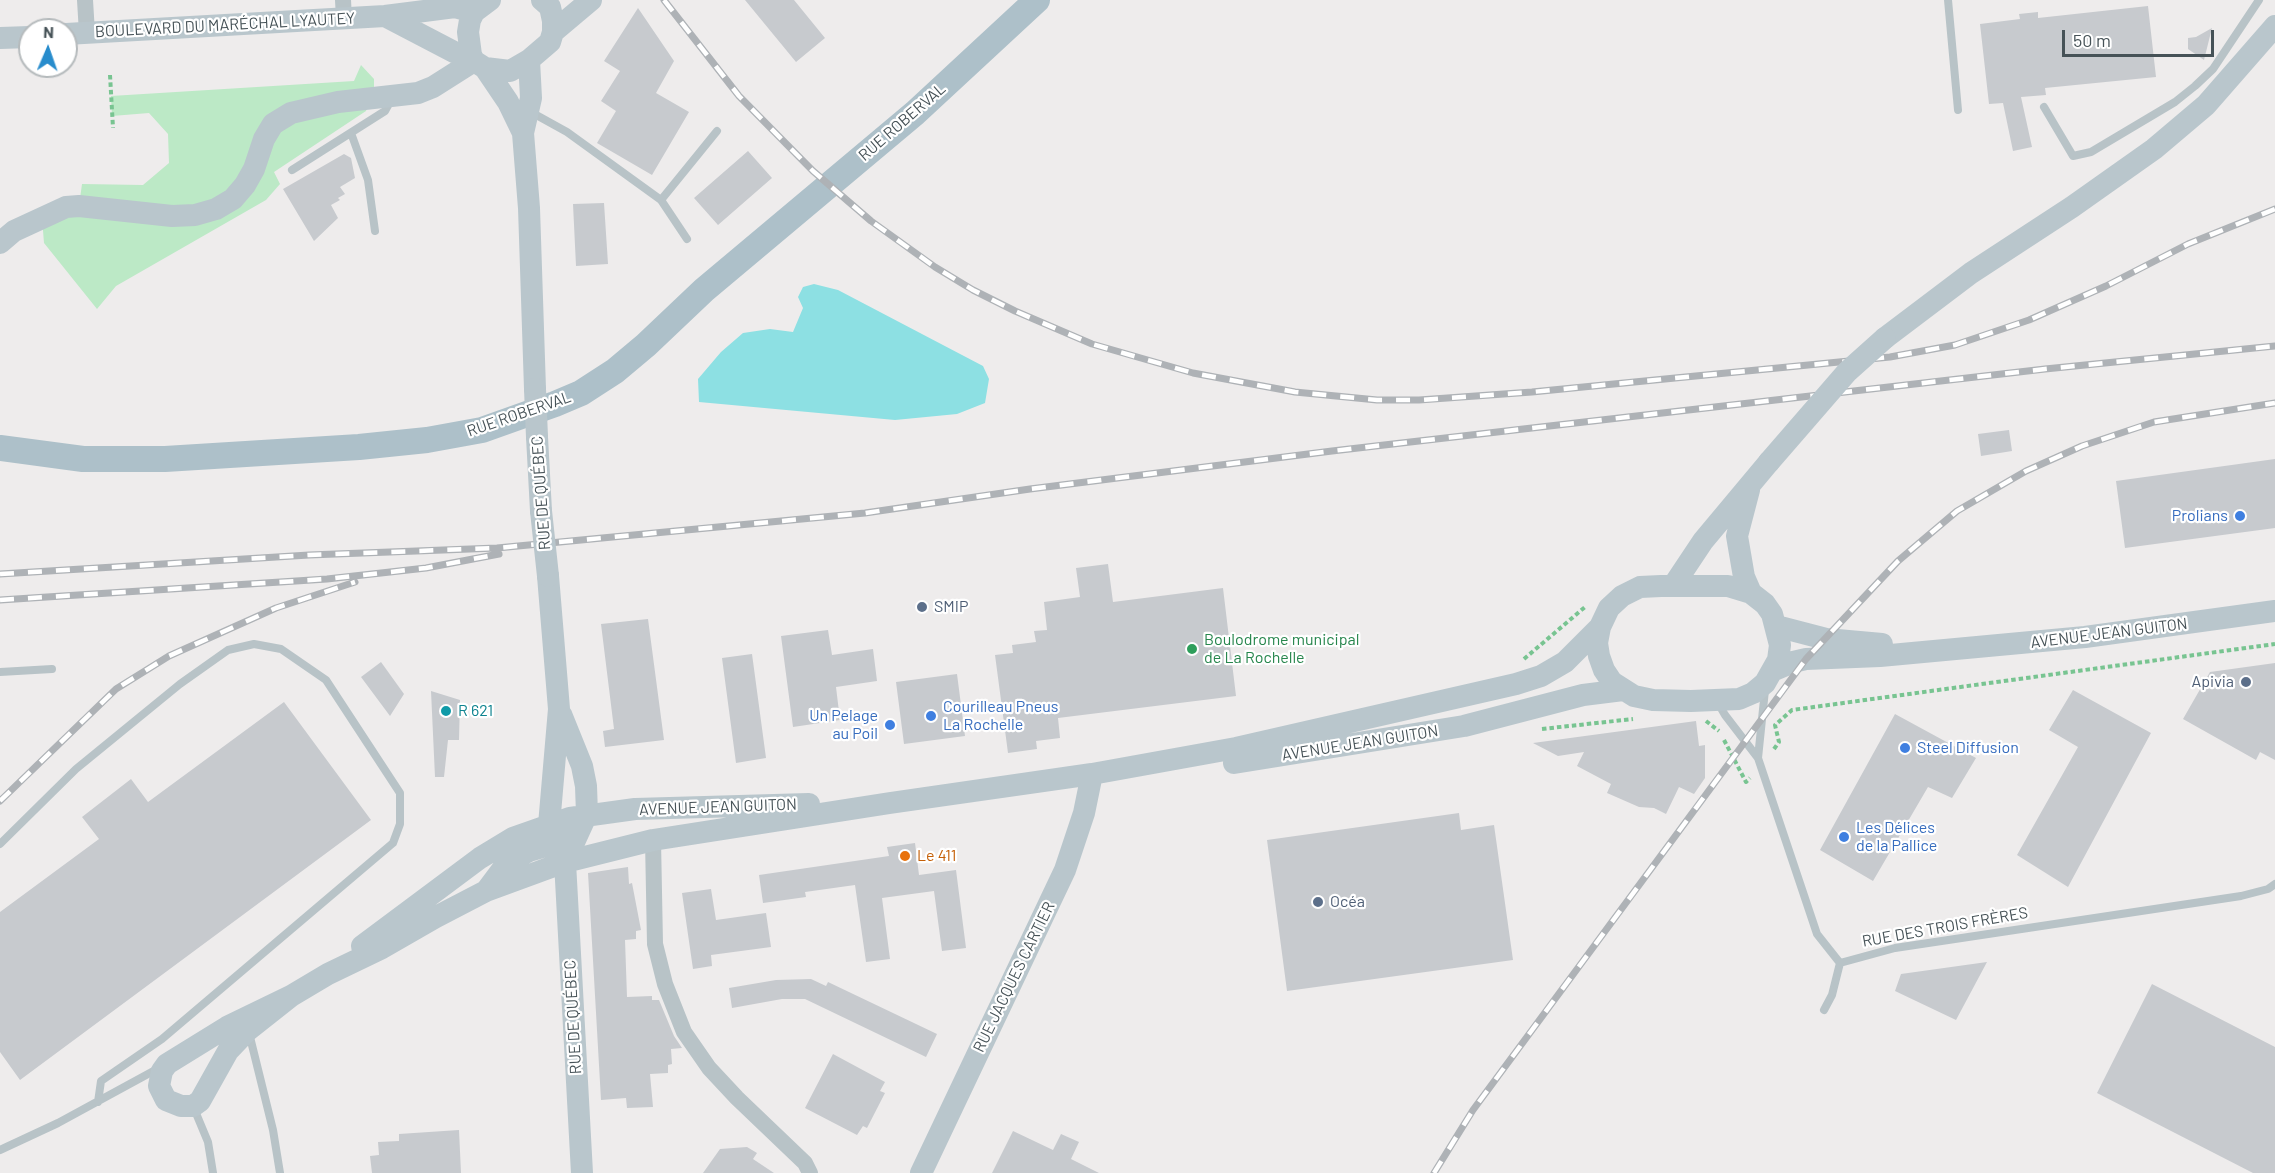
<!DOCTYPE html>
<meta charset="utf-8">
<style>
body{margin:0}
#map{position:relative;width:2275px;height:1173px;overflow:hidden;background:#eeecec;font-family:Barlow,sans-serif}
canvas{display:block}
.north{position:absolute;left:18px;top:18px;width:60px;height:60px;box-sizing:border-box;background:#fff;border:2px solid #b5babc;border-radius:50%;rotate:2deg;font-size:16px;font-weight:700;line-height:24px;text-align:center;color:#465257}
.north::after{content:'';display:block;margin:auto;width:21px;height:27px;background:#288ccc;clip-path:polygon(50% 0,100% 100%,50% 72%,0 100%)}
.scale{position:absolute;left:2062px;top:30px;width:152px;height:27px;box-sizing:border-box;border:3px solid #465257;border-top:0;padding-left:8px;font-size:18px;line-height:21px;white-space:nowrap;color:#465257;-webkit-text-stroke:4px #fff;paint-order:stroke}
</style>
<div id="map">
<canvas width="2275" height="1173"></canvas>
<div class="north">N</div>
<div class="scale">50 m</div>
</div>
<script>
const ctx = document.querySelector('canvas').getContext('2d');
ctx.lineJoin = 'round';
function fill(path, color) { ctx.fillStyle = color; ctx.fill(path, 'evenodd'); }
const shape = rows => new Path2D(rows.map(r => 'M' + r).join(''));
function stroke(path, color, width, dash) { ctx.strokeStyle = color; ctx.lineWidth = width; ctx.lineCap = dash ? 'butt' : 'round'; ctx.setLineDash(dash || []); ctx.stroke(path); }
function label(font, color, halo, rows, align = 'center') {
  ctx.font = font + ' Barlow,sans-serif'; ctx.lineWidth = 4.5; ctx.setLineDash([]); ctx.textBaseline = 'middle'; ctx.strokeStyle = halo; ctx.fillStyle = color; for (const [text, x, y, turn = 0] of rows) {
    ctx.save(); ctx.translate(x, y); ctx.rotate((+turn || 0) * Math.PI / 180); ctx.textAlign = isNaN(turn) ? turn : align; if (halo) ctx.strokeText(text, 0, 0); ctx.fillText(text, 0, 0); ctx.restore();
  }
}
fill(shape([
 [361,65,374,79,374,87,366,111,274,172,280,184,266,200,116,286,97,309,44,243,42,218,79,206,82,184,143,185,169,163,168,134,149,113,112,116,111,96,354,81]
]), '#bce9c6');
fill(shape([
 [814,284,838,290,983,366,989,379,985,403,957,414,895,420,699,402,698,379,721,352,743,333,770,329,793,332,803,308,798,297,803,287]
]), '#8de0e3');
fill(shape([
 [745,0,794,0,825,38,796,62],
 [2148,6,2156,77,2045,88,2046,95,2021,97,2032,147,2013,151,2003,103,1989,104,1980,24,2020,19,2019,14,2038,12,2038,18],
 [638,8,674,61,656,93,689,112,652,175,597,143,616,111,601,101,620,71,604,61],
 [2212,28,2204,60,2188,49,2188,38,2196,37],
 [748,151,772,178,718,225,694,198],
 [344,154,351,158,355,178,340,187,345,194,338,198,340,200,331,205,338,218,314,241,283,189],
 [604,203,608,264,576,266,573,204],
 [2009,430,2012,451,1981,456,1978,434],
 [2275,459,2275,528,2125,548,2116,481],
 [1108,564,1113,602,1223,588,1236,696,1058,718,1060,738,1036,741,1037,749,1008,753,995,655,1013,653,1012,645,1036,642,1034,631,1047,630,1044,602,1080,597,1076,568],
 [648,619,664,740,605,747,603,731,614,729,601,624],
 [828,630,832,655,873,649,877,681,836,687,840,720,793,727,781,636],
 [752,654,766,758,736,763,722,658],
 [381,662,404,694,390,716,361,677],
 [2275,663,2275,760,2260,752,2256,760,2183,719,2210,672],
 [957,674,965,736,904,744,896,682],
 [2073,690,2151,733,2068,887,2017,855,2078,747,2049,730],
 [431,691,460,700,459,740,448,740,444,777,435,777],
 [284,702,371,820,20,1080,0,1052,0,912,99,839,82,817,131,779,148,802],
 [1895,714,1976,758,1952,798,1928,787,1873,881,1820,850],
 [1696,721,1699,746,1705,745,1705,778,1694,794,1679,787,1666,814,1654,808,1639,807,1607,793,1611,784,1577,766,1584,752,1558,756,1533,743],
 [1459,813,1461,830,1494,825,1513,960,1287,991,1267,840],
 [915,843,919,875,956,870,966,948,942,951,934,891,882,898,890,959,866,962,855,885,805,892,806,897,763,903,759,875,889,856,887,847],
 [628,867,629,884,632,883,641,930,636,931,636,939,625,940,627,997,652,996,652,1000,659,1000,674,1036,682,1048,671,1049,672,1064,668,1065,668,1073,650,1074,653,1107,627,1108,626,1098,601,1100,588,873],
 [711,889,716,920,766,913,771,947,711,955,712,966,693,969,682,893],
 [1987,962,1956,1020,1895,991,1901,974],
 [811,979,826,986,828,982,937,1034,926,1057,805,999,782,999,732,1008,729,988,776,980],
 [2152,984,2275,1047,2275,1173,2253,1173,2097,1093],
 [833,1054,885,1082,880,1091,885,1093,867,1128,863,1126,857,1135,805,1108],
 [459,1130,461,1173,372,1173,370,1156,379,1155,378,1142,399,1141,399,1134],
 [1013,1131,1053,1150,1061,1134,1079,1142,1071,1159,1099,1173,992,1173],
 [747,1147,757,1153,753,1159,774,1173,703,1173,720,1149]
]), '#c7cace');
stroke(shape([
 [110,75,113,128],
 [1524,659,1585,607],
 [1706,721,1719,731],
 [1542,729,1633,719],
 [1724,740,1746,782,1750,778],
 [1774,749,1779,742,1775,725,1792,710,2275,644]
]), '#78c491', 4, [4.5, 3]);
stroke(shape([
 [1948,0,1958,110],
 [2044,107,2073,156,2091,152,2175,102,2195,86,2213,69,2259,0],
 [529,111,567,132,661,200,687,239],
 [351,133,368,180,375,231],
 [292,170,385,111,391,100],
 [661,200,717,131],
 [0,672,52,669],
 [1718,703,1725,715,1758,758,1817,934,1840,963,1895,948,2241,896,2268,889,2275,884],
 [1758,758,1765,690],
 [0,844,76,769,180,684,228,650,254,644,281,649,326,680,400,793,400,824,393,843,162,1039,101,1081,98,1102],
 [1824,1010,1832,995,1840,963],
 [249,1033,273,1130,280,1173],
 [193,1106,208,1142,213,1173],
 [0,1150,58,1123,159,1068]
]), '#b8c3c7', 8);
stroke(shape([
 [85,0,87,33],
 [343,0,344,18],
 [653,840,655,944,665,984,684,1032,709,1068,737,1098,805,1163,810,1173]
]), '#b8c3c7', 16);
stroke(shape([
 [490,0,474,12,470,20,468,32,471,55,474,61,485,68,510,71,529,60,550,42,553,32,553,21,550,7,542,0],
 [385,16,454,52,471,55],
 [553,32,591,0],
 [66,34,385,16,455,7,474,12],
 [0,38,30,37],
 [529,60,531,98,523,133,529,208,535,389],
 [485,68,508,102,523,133],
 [0,243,14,231,66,207,79,206,172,216,195,215,216,209,233,199,245,185,254,169,264,139,273,124,291,113,338,102,418,93,433,87,474,61],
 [1885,338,1971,273,2072,207,2154,149,2206,105,2275,26],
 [537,437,541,511],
 [1749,490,1737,536,1744,577,1751,593],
 [548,576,559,709,549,825,565,862,582,1173],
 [1661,586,1728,586,1751,593,1765,604,1772,614,1780,645,1778,660,1765,683,1753,693,1739,699,1691,701,1653,700,1634,696,1612,682,1604,670,1599,656,1597,643,1600,627,1609,608,1622,596,1640,587,1661,586],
 [1673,586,1703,541,1769,462],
 [1776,626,1826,639,1882,644],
 [1774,670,1793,662,1806,659,1880,656,2085,637,2275,611],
 [561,714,582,766,586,786,587,814,565,862],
 [1234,763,1464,726,1583,695,1623,690],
 [486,891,504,867,512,860,529,851,572,838],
 [362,946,480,858,513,838,570,818,635,809,809,804],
 [291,996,248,1030,228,1051,200,1101,193,1106,181,1106,166,1100,159,1086,162,1071,167,1064,227,1027,291,996,328,974,382,948,436,917,486,891,565,862,653,840,890,803,1092,774,1236,748,1516,684,1541,676,1565,662,1600,627],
 [921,1173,1065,870,1084,813,1092,774]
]), '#b9c6cc', 22);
stroke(shape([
 [0,448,83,459,165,459,359,447,427,440,482,430,555,404,581,393,615,371,646,345,704,290,915,113,1037,0]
]), '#adc0c9', 26);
const rail = shape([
 [664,0,739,96,813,171,871,221,935,267,973,290,1015,311,1092,344,1193,373,1295,392,1377,400,1419,400,1532,392,1890,357,1955,345,2029,320,2106,286,2188,244,2275,209],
 [0,574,309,555,497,548,865,513,1030,489,1332,451,2045,369,2275,346],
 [0,600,327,579,426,568,499,554],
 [0,801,116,689,169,656,276,608,355,582],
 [1434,1173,1473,1110,1806,659,1898,561,1957,511,2026,471,2082,446,2154,422,2275,403]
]);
stroke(rail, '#aeb2b6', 7);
stroke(rail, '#fff', 4.5, [14]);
stroke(shape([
 [535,389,537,437],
 [1769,462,1847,372,1885,338],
 [541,511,548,576]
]), '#b9c6cc', 22);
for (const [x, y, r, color] of [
 [2240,516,6,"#3f7fe0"],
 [922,607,6,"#5c6f8a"],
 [1192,649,6,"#2e9e5b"],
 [2246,682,6,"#5c6f8a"],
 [446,711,6,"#0f9aa8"],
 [931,716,6,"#3f7fe0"],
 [890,725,6,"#3f7fe0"],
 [1905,748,6,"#3f7fe0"],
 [1844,837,6,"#3f7fe0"],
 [905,856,6,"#e8710a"],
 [1318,902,6,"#5c6f8a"]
]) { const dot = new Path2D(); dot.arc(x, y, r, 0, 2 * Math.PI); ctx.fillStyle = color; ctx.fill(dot); stroke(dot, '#fff', 2); }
label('16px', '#465257', '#fff', [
 ["BOULEVARD DU MARÉCHAL LYAUTEY",225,25,-3],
 ["RUE ROBERVAL",902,122,-41],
 ["RUE ROBERVAL",519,414,-19],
 ["RUE DE QUÉBEC",541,493,-94],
 ["AVENUE JEAN GUITON",2109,633,-7],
 ["AVENUE JEAN GUITON",1360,743,-9],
 ["AVENUE JEAN GUITON",718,807,-2],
 ["RUE DES TROIS FRÈRES",1945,927,-10],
 ["RUE JACQUES CARTIER",1014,977,-64],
 ["RUE DE QUÉBEC",573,1017,-93]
]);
label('16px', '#366cbe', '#fff', [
 ["Prolians",2228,516,"right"],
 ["Courilleau Pneus",943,707],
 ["La Rochelle",943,725],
 ["Un Pelage",878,716,"right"],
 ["au Poil",878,734,"right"],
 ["Steel Diffusion",1917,748],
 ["Les Délices",1856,828],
 ["de la Pallice",1856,846]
], 'left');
label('16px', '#4e5e75', '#fff', [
 ["SMIP",934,607],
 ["Apivia",2234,682,"right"],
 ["Océa",1330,902]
], 'left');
label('16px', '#27864d', '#fff', [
 ["Boulodrome municipal",1204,640],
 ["de La Rochelle",1204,658]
], 'left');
label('16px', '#0d838f', '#fff', [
 ["R 621",458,711]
], 'left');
label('16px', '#c56008', '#fff', [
 ["Le 411",917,856]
], 'left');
</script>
